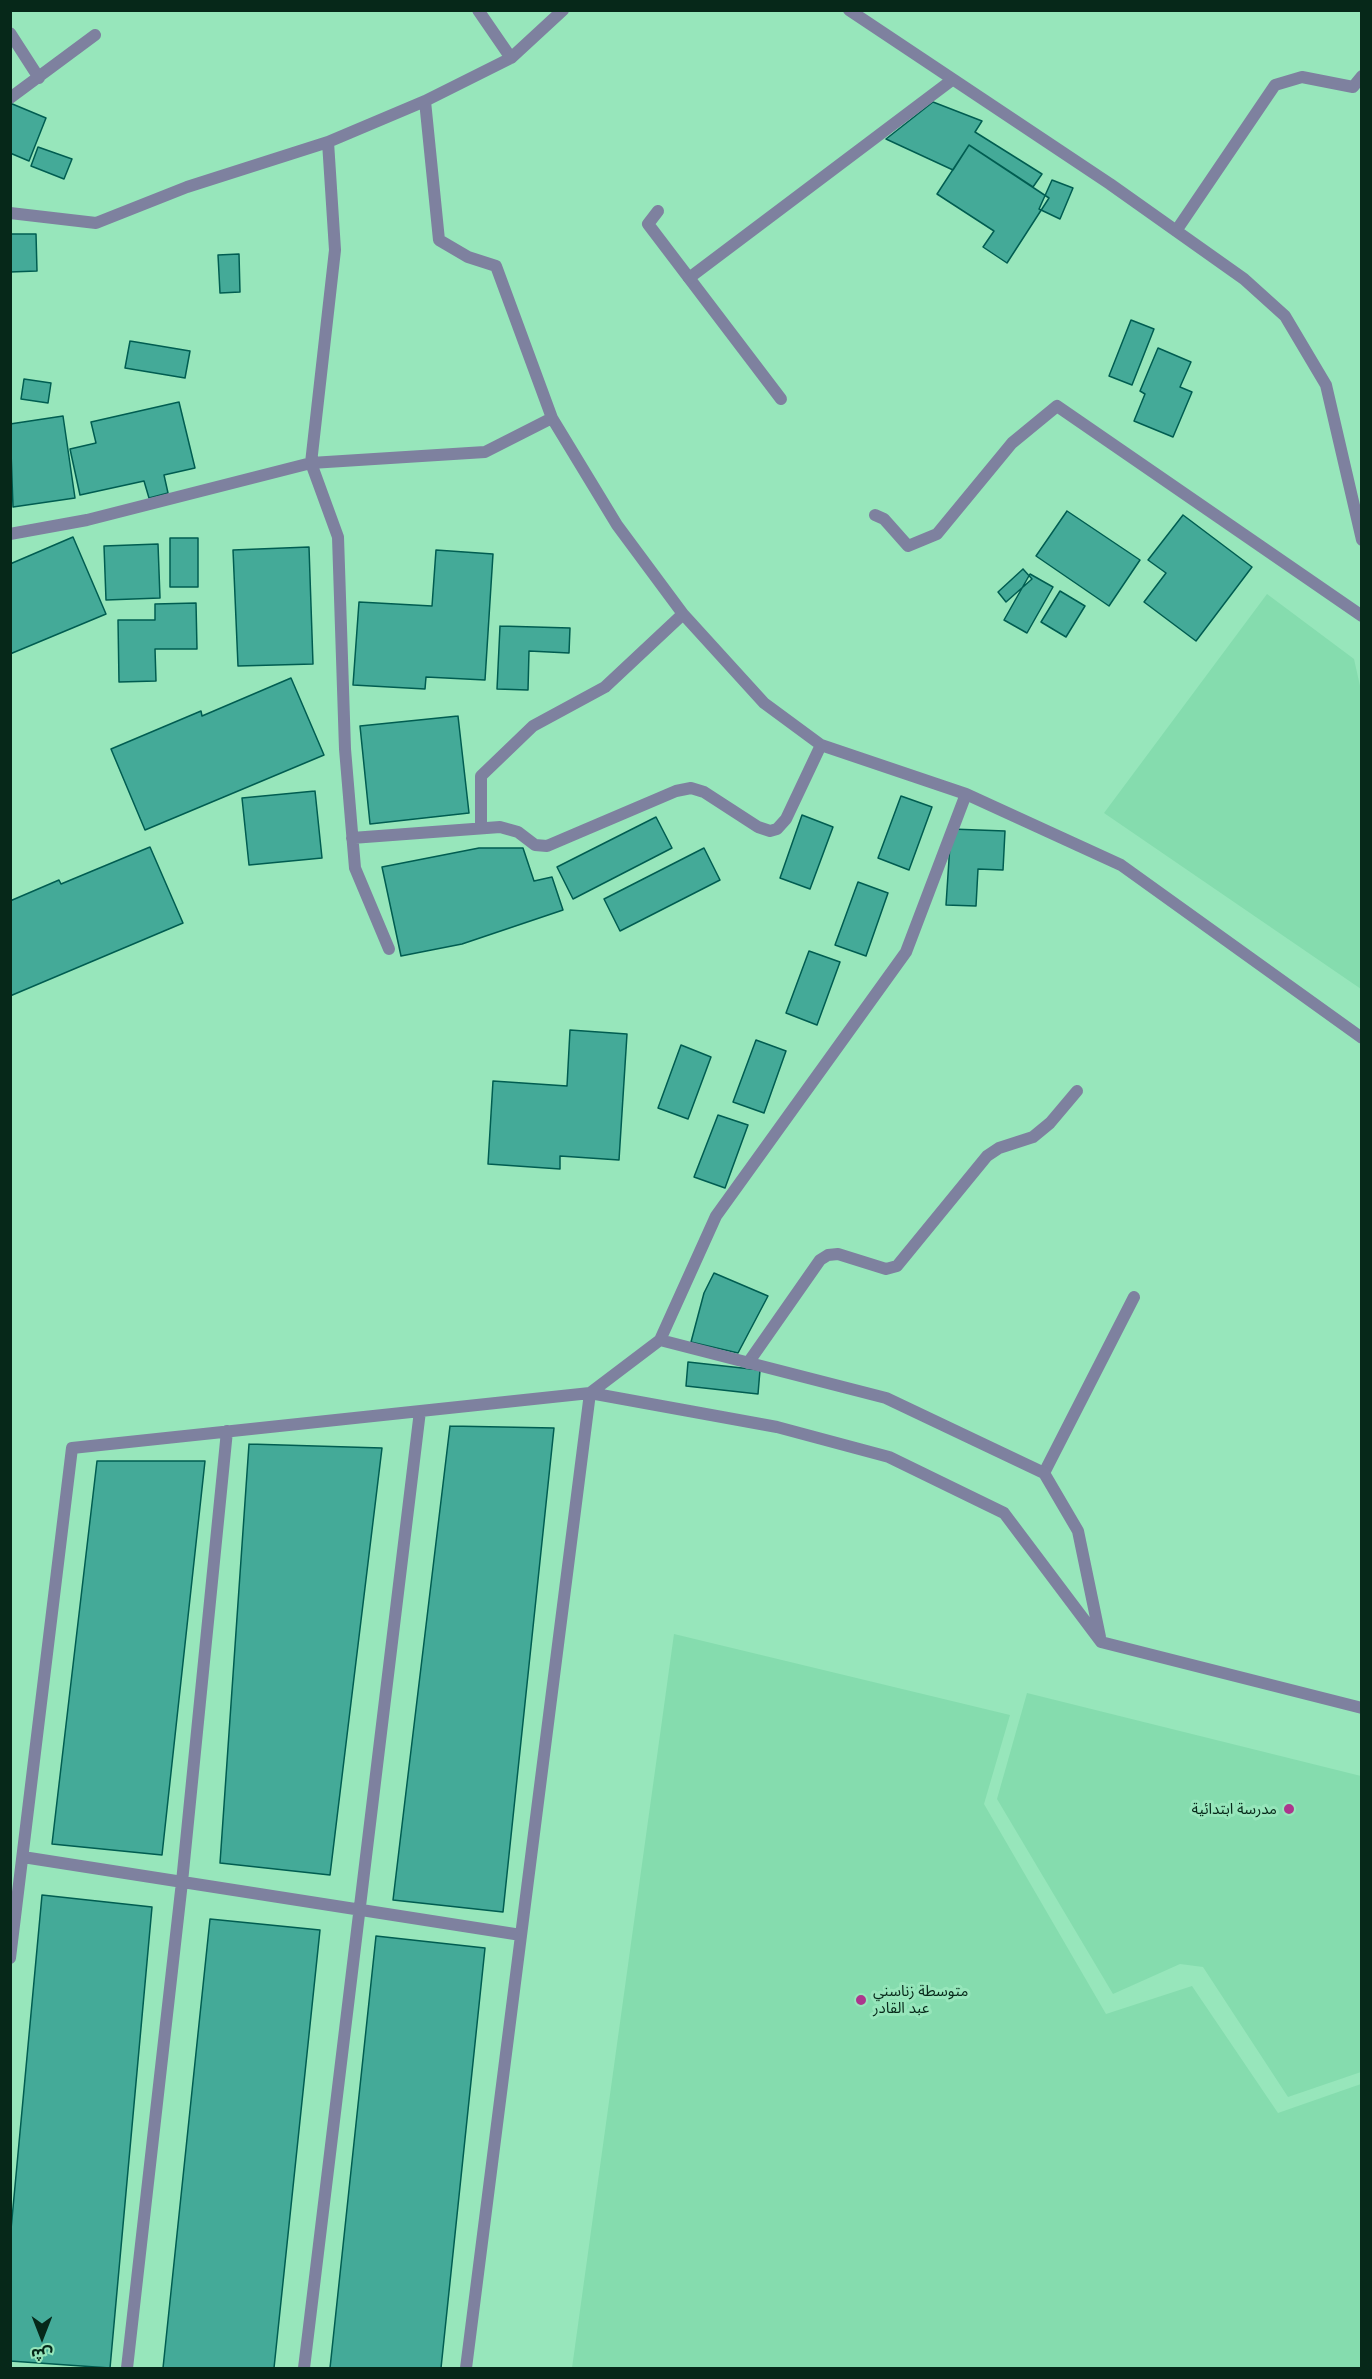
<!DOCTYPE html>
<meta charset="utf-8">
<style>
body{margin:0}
#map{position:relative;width:1372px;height:2379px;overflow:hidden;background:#97e6bb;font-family:"Golos Text","Noto Sans Arabic",sans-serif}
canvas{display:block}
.frame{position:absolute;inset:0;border:12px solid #062819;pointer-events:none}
.north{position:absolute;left:12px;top:2307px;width:60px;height:60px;-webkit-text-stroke:4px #97e6bb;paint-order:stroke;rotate:180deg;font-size:16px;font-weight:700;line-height:24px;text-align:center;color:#062819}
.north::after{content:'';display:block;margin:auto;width:21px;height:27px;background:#062819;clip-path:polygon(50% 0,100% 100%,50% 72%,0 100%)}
</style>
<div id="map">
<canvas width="1372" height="2379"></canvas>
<div class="frame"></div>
<div class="north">ش</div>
</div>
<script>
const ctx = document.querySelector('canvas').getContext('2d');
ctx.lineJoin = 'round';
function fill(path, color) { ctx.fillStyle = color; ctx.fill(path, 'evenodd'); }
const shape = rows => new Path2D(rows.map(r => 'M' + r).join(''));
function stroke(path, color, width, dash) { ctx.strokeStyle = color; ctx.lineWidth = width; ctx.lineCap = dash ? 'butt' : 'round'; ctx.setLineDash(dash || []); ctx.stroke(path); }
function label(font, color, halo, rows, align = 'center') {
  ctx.font = font + ' "Golos Text","Noto Sans Arabic",sans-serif'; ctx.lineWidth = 6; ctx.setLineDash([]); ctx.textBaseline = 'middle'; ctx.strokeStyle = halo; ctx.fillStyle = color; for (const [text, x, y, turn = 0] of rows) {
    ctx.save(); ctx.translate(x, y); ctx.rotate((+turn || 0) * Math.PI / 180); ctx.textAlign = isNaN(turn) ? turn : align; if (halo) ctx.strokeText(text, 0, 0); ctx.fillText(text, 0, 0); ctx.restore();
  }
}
fill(shape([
 [1267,594,1354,659,1362,695,1361,989,1104,813],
 [674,1634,1010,1715,984,1804,1106,2014,1192,1986,1278,2113,1361,2084,1361,2368,572,2368],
 [1027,1693,1361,1776,1361,2072,1288,2097,1203,1967,1180,1964,1113,1994,997,1799]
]), '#85dcae');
const building = shape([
 [933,102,982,121,975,132,1042,174,1033,187,969,145,953,170,886,139,933,102],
 [10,103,46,118,29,161,10,153,10,103],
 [969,145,1049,198,1007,263,983,247,994,231,937,194,969,145],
 [38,147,72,159,64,179,31,166,38,147],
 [1052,180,1073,188,1060,219,1039,209,1052,180],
 [10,234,36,234,37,271,10,272,10,234],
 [239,254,240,292,220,293,218,255,239,254],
 [1131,320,1154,329,1132,385,1109,376,1131,320],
 [130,341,190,351,185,378,125,368,130,341],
 [1158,348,1191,362,1180,387,1192,392,1173,437,1134,421,1145,394,1140,391,1158,348],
 [24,379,51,383,48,403,21,399,24,379],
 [179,402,195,468,164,475,168,493,149,498,144,481,80,495,70,449,96,443,91,422,179,402],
 [63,416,75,498,13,507,10,424,63,416],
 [1067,511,1140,560,1109,606,1036,556,1067,511],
 [1183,515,1252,567,1196,641,1144,602,1166,573,1148,560,1183,515],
 [73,537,106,614,10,654,10,564,73,537],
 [170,538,198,538,198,587,170,587,170,538],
 [158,544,160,598,106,600,104,546,158,544],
 [309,547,313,664,238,666,233,550,309,547],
 [436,550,493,554,485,680,426,677,425,689,353,685,359,602,432,606,436,550],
 [1023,569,1032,579,1006,602,998,592,1023,569],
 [1030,574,1053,587,1027,633,1004,620,1030,574],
 [1060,591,1085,606,1066,637,1041,622,1060,591],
 [196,603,197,649,155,649,156,681,119,682,118,620,155,620,155,604,196,603],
 [500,626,570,628,569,653,529,651,528,690,497,689,500,626],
 [291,678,324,755,145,830,111,749,201,711,202,716,291,678],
 [458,716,469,813,370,824,360,726,458,716],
 [315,791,322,858,249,865,242,798,315,791],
 [901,796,932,807,909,870,878,858,901,796],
 [802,815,833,827,810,889,780,878,802,815],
 [656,817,672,848,573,899,557,867,656,817],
 [951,829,1005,831,1003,870,978,869,976,906,946,905,951,829],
 [150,847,183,923,10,996,10,901,59,880,61,884,150,847],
 [479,848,523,848,534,881,552,877,563,910,462,944,401,956,382,867,479,848],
 [704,848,720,880,620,931,604,899,704,848],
 [858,882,888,893,866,956,835,945,858,882],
 [809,951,840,962,817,1025,786,1013,809,951],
 [570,1030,627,1034,619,1160,560,1156,560,1169,488,1164,493,1081,567,1086,570,1030],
 [756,1040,786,1051,764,1113,733,1102,756,1040],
 [681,1045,711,1057,688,1119,658,1108,681,1045],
 [718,1115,748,1125,725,1188,694,1177,718,1115],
 [714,1273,768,1296,738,1353,691,1342,704,1293,714,1273],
 [688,1362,760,1370,758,1394,686,1386,688,1362],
 [450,1426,554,1428,503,1912,393,1900,450,1426],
 [249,1444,382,1448,330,1875,220,1863,249,1444],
 [97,1461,205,1461,162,1855,52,1844,97,1461],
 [42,1895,152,1907,110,2368,10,2361,10,2240,42,1895],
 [210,1919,320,1930,274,2368,163,2368,210,1919],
 [376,1936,485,1948,441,2368,330,2368,376,1936]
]);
fill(building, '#44aa98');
stroke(building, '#005d51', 1.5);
stroke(shape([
 [658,211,648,224,781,399],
 [748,1363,820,1260,828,1255,838,1254,886,1269,897,1266,987,1156,999,1148,1033,1137,1050,1123,1077,1091],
 [1044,1473,1134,1297]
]), '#7e819f', 12);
stroke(shape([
 [478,10,511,58],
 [849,10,1110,184,1244,279,1285,316,1326,385,1362,540],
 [10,33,39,78],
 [10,98,95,35],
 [425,101,439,240,468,257,496,266,552,418,617,525,683,614,764,703,821,745,966,794,1121,865,1362,1038],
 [10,213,96,223,187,187,328,142],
 [1176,231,1275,85,1302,77,1353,87,1362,76],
 [689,278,952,80],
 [875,515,884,519,908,546,937,534,1012,443,1057,406,1362,616],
 [10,534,87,520,311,463,485,452,552,418],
 [481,827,481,776,533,726,605,687,683,614],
 [352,838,500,827,518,832,535,845,547,846,676,791,691,788,704,792,758,827,770,831,777,829,786,819,821,745],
 [389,949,355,868,345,749,338,537,311,463,335,250,328,142,425,101,511,58,563,10],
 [660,1340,886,1398,1044,1473,1078,1531,1100,1637],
 [23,1857,521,1935],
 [10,1958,72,1448,590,1393,777,1427,889,1457,1004,1513,1101,1642,1362,1708],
 [127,2368,182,1882,227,1431],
 [304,2368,420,1411],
 [466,2368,590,1393,660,1340,716,1216,906,952,966,794]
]), '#7e819f', 12);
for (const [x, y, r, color] of [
 [1289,1809,6,"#ac368d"],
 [861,2000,6,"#ac368d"]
]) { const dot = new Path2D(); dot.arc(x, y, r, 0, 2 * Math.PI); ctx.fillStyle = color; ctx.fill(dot); stroke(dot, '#97e6bb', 2); }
label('15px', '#062819', '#97e6bb', [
 ["مدرسة ابتدائية",1277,1809],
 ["متوسطة زناسني",873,1991,"left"],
 ["عبد القادر",873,2008,"left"]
], 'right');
</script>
